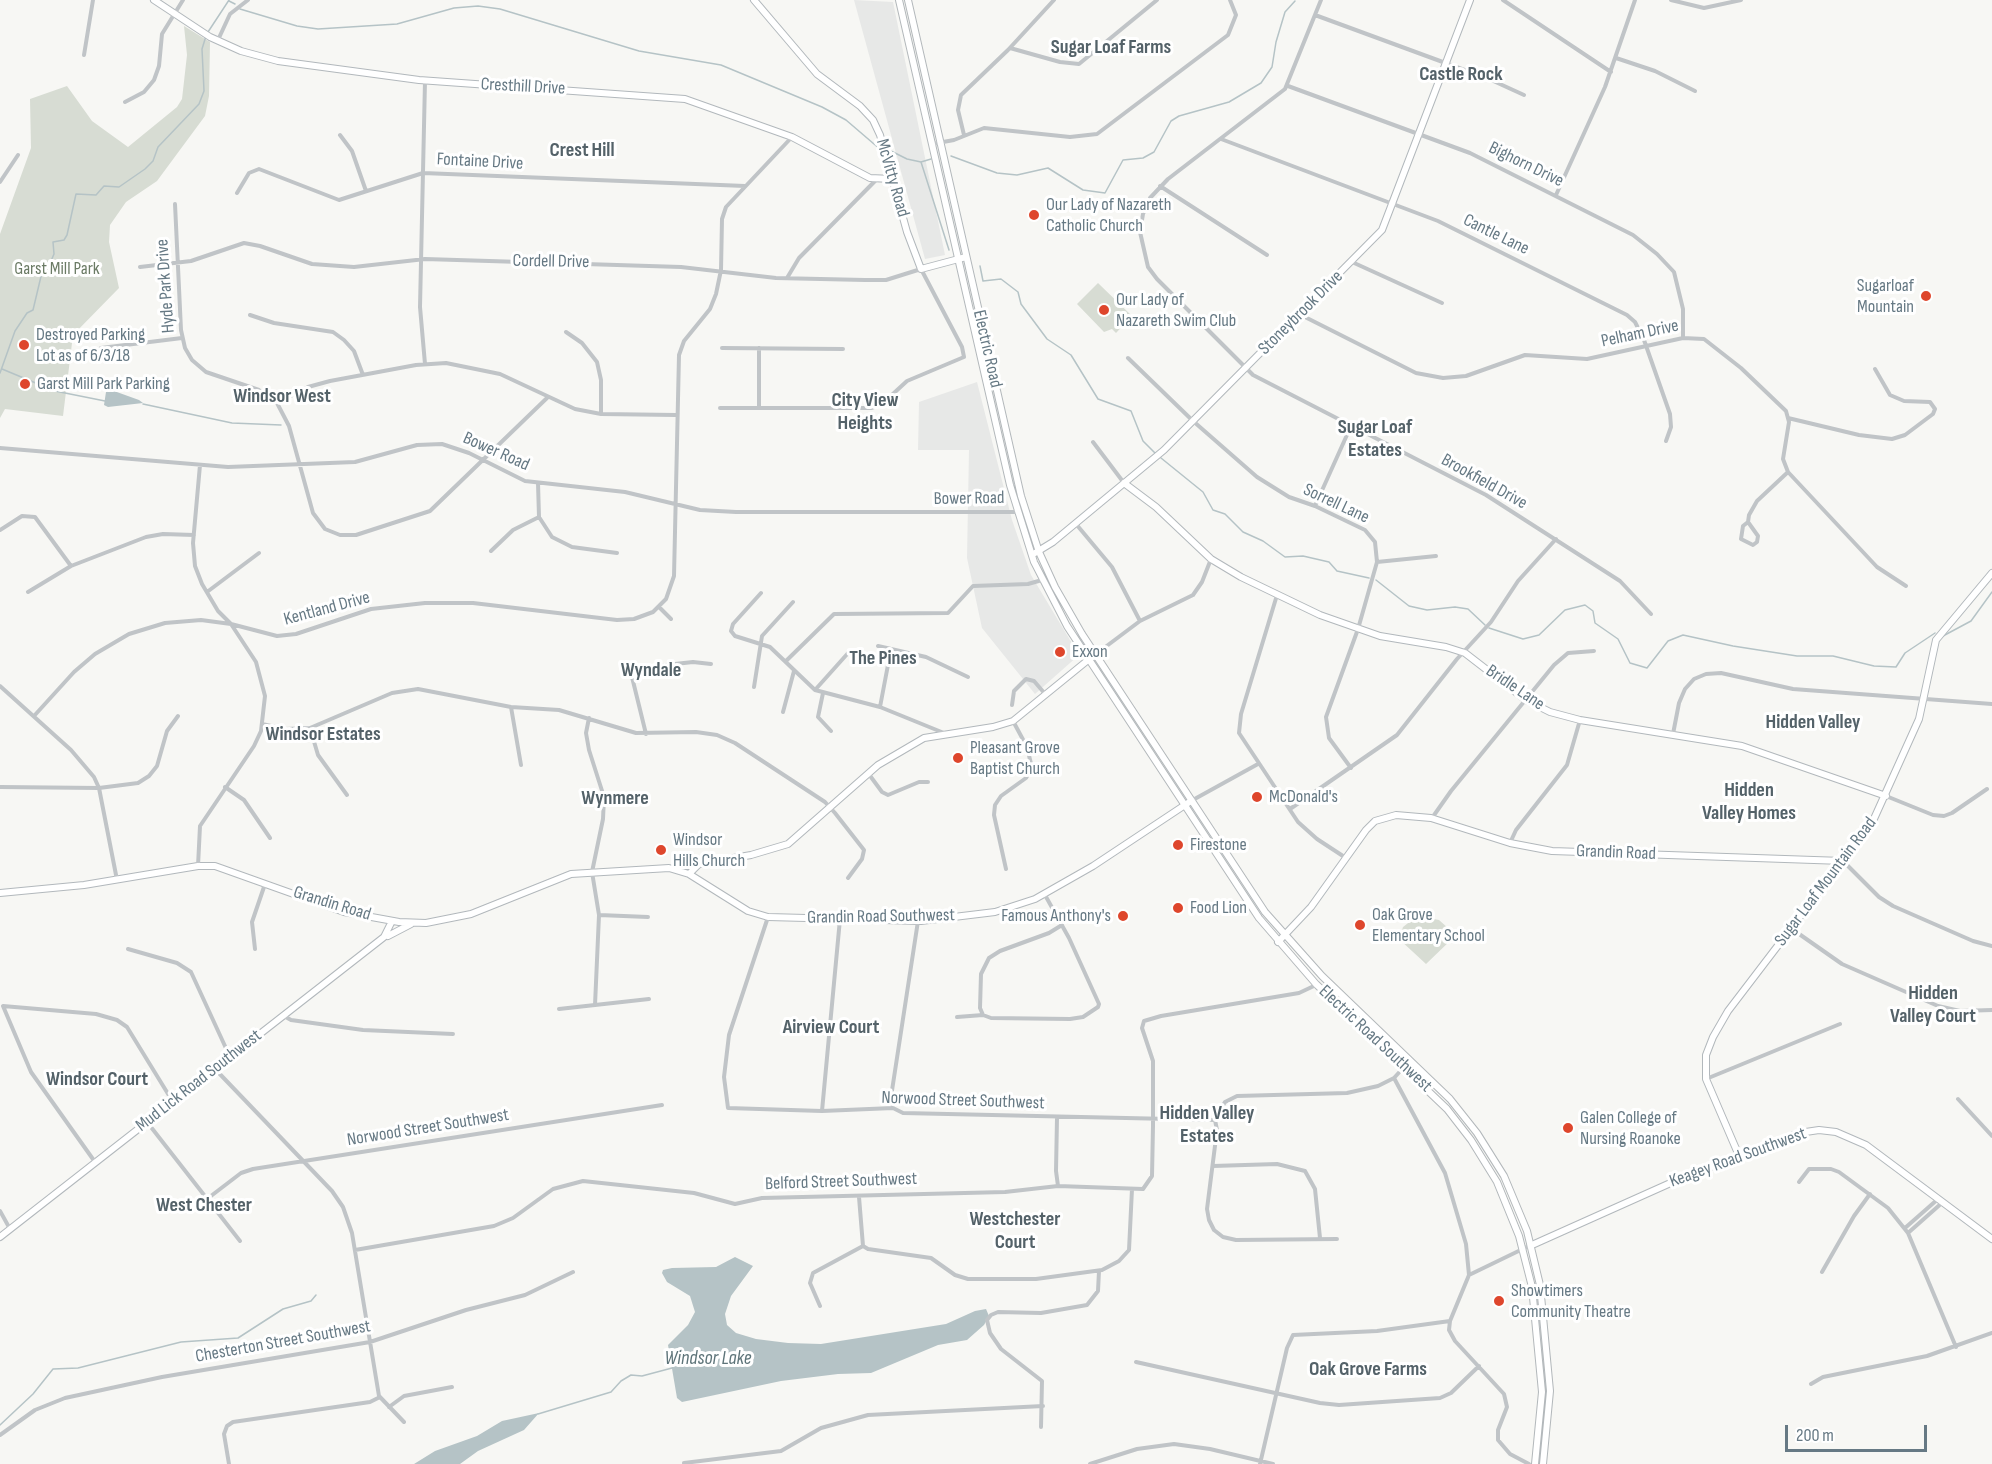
<!DOCTYPE html>
<style>
body{margin:0}
#map{position:relative;width:1992px;height:1464px;overflow:hidden;background:#f7f7f4;font-family:"Sofia Sans Condensed",sans-serif}
canvas{display:block}
.scale{position:absolute;left:1785px;top:1425px;width:142px;height:27px;box-sizing:border-box;border:3px solid #667984;border-top:0;padding-left:8px;font-size:18px;line-height:21px;white-space:nowrap;color:#667984;-webkit-text-stroke:4px #fff;paint-order:stroke}
</style>
<div id="map">
<canvas width="1992" height="1464"></canvas>
<div class="scale">200 m</div>
</div>
<script>
const ctx = document.querySelector('canvas').getContext('2d');
ctx.lineJoin = 'round';
function fill(path, color) { ctx.fillStyle = color; ctx.fill(path, 'evenodd'); }
const shape = rows => new Path2D(rows.map(r => 'M' + r).join(''));
function stroke(path, color, width, dash) { ctx.strokeStyle = color; ctx.lineWidth = width; ctx.lineCap = dash ? 'butt' : 'round'; ctx.setLineDash(dash || []); ctx.stroke(path); }
function label(font, color, halo, rows, align = 'center') {
  ctx.font = font + ' "Sofia Sans Condensed",sans-serif'; ctx.lineWidth = 6; ctx.setLineDash([]); ctx.textBaseline = 'middle'; ctx.strokeStyle = halo; ctx.fillStyle = color; for (const [text, x, y, turn = 0] of rows) {
    ctx.save(); ctx.translate(x, y); ctx.rotate((+turn || 0) * Math.PI / 180); ctx.textAlign = isNaN(turn) ? turn : align; if (halo) ctx.strokeText(text, 0, 0); ctx.fillText(text, 0, 0); ctx.restore();
  }
}
fill(shape([
 [854,0,893,2,945,255,925,259],
 [977,382,1012,520,1031,575,1079,655,1035,694,982,628,967,558,969,450,918,450,919,402]
]), '#e7e8e7');
fill(shape([
 [184,26,210,42,209,96,205,116,157,181,126,202,110,225,109,242,119,288,73,335,63,416,5,409,0,418,0,234,31,148,30,99,67,86,92,121,128,147,177,107,182,99,187,55],
 [1098,283,1132,316,1116,333,1112,329,1104,332,1077,304],
 [1424,917,1439,920,1448,928,1452,939,1426,964,1399,939,1403,927,1412,920]
]), '#d7dcd3');
fill(shape([
 [114,391,139,400,143,403,108,407,104,405,106,392],
 [735,1257,753,1266,731,1296,725,1314,727,1325,736,1333,756,1339,788,1343,821,1344,946,1324,975,1311,986,1309,989,1316,984,1325,967,1340,938,1345,871,1373,838,1374,781,1381,682,1402,677,1398,668,1345,688,1325,695,1312,690,1296,667,1282,662,1273,663,1270,672,1268,716,1267],
 [539,1413,524,1430,478,1451,460,1464,414,1464,435,1451,477,1436,502,1421]
]), '#b5c3c6');
stroke(shape([
 [229,1,235,4],
 [240,9,297,26,318,29,397,24,454,8,478,6,500,9,639,51,721,65,822,107,846,120,881,150],
 [208,32,229,0],
 [889,150,907,159,921,162,931,159],
 [951,156,997,173,1017,175,1048,168,1083,190,1105,193,1123,160,1143,158,1154,152,1171,121,1179,116,1229,102,1261,83,1272,67,1276,42,1285,12,1295,1],
 [921,162,949,250],
 [980,266,983,281,1001,279,1018,292,1021,304,1047,339,1071,355,1098,399,1131,411,1143,441,1155,453],
 [2,369,55,391,105,401],
 [0,373,15,331,27,313,33,310,43,268,51,261,54,254,53,242,64,240,67,235,76,194,96,195,104,186,119,187,145,169,153,161,158,147,199,104,204,91,202,49,206,36],
 [143,404,232,423,281,425],
 [1161,458,1203,492,1213,510,1225,514,1243,532,1263,541,1285,557,1303,556,1329,562,1337,571,1369,578],
 [1376,580,1409,606,1427,610,1455,607,1468,609,1485,625],
 [1489,628,1523,639,1539,635,1565,610,1585,605,1593,611,1595,623,1618,639,1630,663,1647,668,1668,641,1683,635,1733,646,1797,656,1833,656,1874,666,1896,667,1905,653,1935,633],
 [1943,636,1971,621,1992,592],
 [538,1414,611,1392,621,1381,631,1375,642,1376,672,1368],
 [0,1425,33,1394,53,1369,78,1368,181,1342,238,1338,283,1309,311,1301,316,1295]
]), '#b5c3c6', 1.5);
const secondary = shape([
 [154,0,210,37,241,51,278,61,419,80,685,99,792,137,870,178,892,179],
 [754,0,817,74,860,106,873,120,880,135,907,232,921,269,966,257],
 [1124,483,1156,507,1211,559,1241,577,1320,615,1380,636,1446,647,1465,653,1526,700,1550,712,1580,720,1742,746,1886,796],
 [1035,553,1053,542,1164,450,1382,230,1470,0],
 [675,867,698,864],
 [689,874,699,864,751,855,788,844,878,765,924,738,993,727,1013,721,1093,656],
 [0,893,84,885,198,866,215,866,344,912,399,922,426,923,471,914,571,874,669,868,689,874,748,911,768,917,921,921,995,912,1035,899,1093,866,1191,801],
 [388,936,411,924],
 [1278,942,1311,907,1366,830,1375,821,1396,815,1431,818,1510,843,1552,851,1843,861],
 [1740,1158,1706,1079,1706,1055,1713,1037,1728,1011,1873,821,1919,719,1936,640,1992,573],
 [0,1237,384,937,392,921],
 [1532,1245,1675,1181,1799,1133,1819,1130,1836,1132,1866,1145,1992,1239]
]);
const primary = shape([
 [899,0,1010,485,1034,562,1067,626,1259,918,1316,984,1447,1109,1471,1140,1497,1182,1519,1236,1532,1287,1542,1392,1535,1464],
 [908,0,1021,496,1039,552,1055,587,1082,634,1265,912,1322,976,1450,1099,1477,1133,1504,1176,1527,1231,1540,1285,1550,1391,1543,1464]
]);
stroke(secondary, '#b2b8bc', 8);
stroke(primary, '#b3b8bb', 8);
stroke(shape([
 [1321,0,1285,89,1168,179,1150,198,1143,214,1140,232,1148,267,1157,279,1253,375,1486,495,1620,581,1651,614],
 [1503,0,1611,72],
 [1671,0,1704,8,1741,0],
 [1315,15,1489,79,1524,95],
 [218,40,230,14,248,0],
 [1010,48,1060,62,1079,64,1157,0],
 [84,55,93,0],
 [1616,58,1655,71,1695,91],
 [425,81,420,307,425,364],
 [1288,86,1470,153,1633,235,1657,254,1674,272,1683,309,1683,338],
 [125,102,144,92,154,80,159,66,162,34,183,0],
 [340,135,352,151,366,191],
 [964,135,958,110,961,95,1008,50,1054,0],
 [1221,139,1438,221,1627,315,1635,322,1644,340,1670,414,1671,427,1666,441],
 [932,144,954,140,984,128,1070,137,1097,134,1228,35,1236,15,1230,0],
 [0,182,18,155],
 [1160,186,1267,255],
 [237,193,249,173,259,169,339,200,423,173,745,186],
 [1556,195,1605,87,1635,0],
 [175,204,181,330,185,348,192,360,206,372,259,390,277,403,289,426,313,513,325,529,340,535,356,535,430,511,548,397],
 [1352,262,1442,303],
 [140,267,191,261,244,243,260,246,312,264,354,267,425,259,681,267,776,278,865,280,886,280,921,269,962,347,964,357,907,381,882,404,872,408,720,408],
 [787,278,799,258,877,179],
 [1299,314,1416,373,1443,378,1466,376,1525,355,1587,359,1683,338,1704,339,1741,368,1786,411,1789,422,1783,459,1788,472,1877,567,1906,586],
 [250,315,274,323,333,332,344,340,354,351,363,375],
 [566,332,582,343,597,362,601,380,601,414],
 [101,348,182,338],
 [722,348,843,349],
 [759,348,759,407],
 [1128,358,1193,421,1257,477,1289,497,1315,506,1365,530,1375,542,1377,562,1358,629,1326,717,1329,738,1351,768],
 [277,403,308,387,330,381,416,365,446,363,500,374,575,409,601,414,676,415],
 [1788,418,1859,435,1892,439,1905,435,1933,414,1935,409,1930,402,1904,401,1890,395,1875,369],
 [1093,442,1124,483],
 [0,448,228,467,355,462,417,445,442,444,469,453,525,481,625,492,700,510,736,512,1017,512],
 [538,483,539,517,552,537,572,547,617,553],
 [1315,506,1351,426],
 [1748,522,1758,536,1757,542,1753,545,1741,539,1743,526,1748,522,1749,515,1757,501,1788,472],
 [1076,524,1112,567,1140,621],
 [0,530,22,516,35,517,71,566],
 [491,551,513,530,539,517],
 [1377,562,1436,556],
 [28,592,71,566,146,537,163,534,194,535],
 [207,592,259,553],
 [761,593,733,624,731,631,735,636,770,647,815,690,880,707,944,733],
 [1277,595,1241,714,1239,733,1298,822,1317,839,1346,858],
 [659,607,671,619],
 [878,646,926,657,968,677],
 [1096,654,1140,621,1193,595,1202,582,1211,559],
 [786,661,834,614,948,613,973,586,1028,584,1042,580],
 [0,686,71,750,94,777,99,788,117,880],
 [754,687,762,636,793,602],
 [815,690,849,652,856,651,858,660],
 [823,693,818,717,831,731],
 [1012,705,1014,691,1026,679,1034,681,1046,695],
 [511,707,521,765],
 [880,707,891,649],
 [783,712,794,671],
 [34,716,74,672,95,654,129,634,165,623,201,620,231,624,277,636,296,634,371,609,425,603,473,603,617,620,634,619,653,612,666,599,674,576,679,355,684,341,710,309,716,294,721,270,722,219,726,207,792,137],
 [589,718,586,733,589,750,604,797,603,819,592,872,599,915,595,1005],
 [262,724,285,729,310,728,392,693,418,689,511,707,559,710,636,733,696,732,717,735,735,743,825,802,835,813,864,850,862,859,848,878],
 [310,728,318,755,347,795],
 [646,734,632,677,633,671,639,668,693,662,711,664],
 [1673,734,1679,703,1685,689,1694,679,1706,674,1721,673,1793,689,1992,704],
 [868,773,882,792,888,795,919,782,928,782],
 [0,787,99,788,138,783,149,776,157,766,167,731,178,716],
 [225,787,244,800,270,838],
 [1886,796,1933,815,1944,816,1952,813,1987,789],
 [1191,801,1258,764],
 [1290,809,1397,735,1457,659,1491,622,1518,581,1556,539],
 [1432,818,1451,791,1554,665,1568,653,1594,651],
 [1510,843,1516,830,1567,765,1580,720],
 [1843,861,1879,897,1893,906,1973,941,1992,946],
 [198,866,200,826,254,746,261,731,265,696,256,662,231,624,218,611,202,584,195,566,193,543,200,465],
 [1006,869,994,815,995,805,1001,796,1026,778,1032,768,1027,747,1013,721],
 [599,915,648,917],
 [768,917,729,1035,724,1077,728,1108,822,1111,893,1108,903,1113,1215,1120],
 [1792,929,1842,964,1938,1006,1960,1011,1992,1010],
 [128,949,177,963,191,972,230,1057],
 [255,949,252,922,265,884],
 [559,1009,649,999],
 [983,1015,980,1008,981,974,989,958,1000,951,1049,933,1062,925],
 [284,1016,291,1020,363,1030,453,1034],
 [957,1017,983,1015,991,1018,1070,1019,1083,1017,1098,1007,1099,1004,1069,938,1045,895],
 [215,1069,332,1191,343,1207,352,1233,379,1396,404,1422],
 [1394,1078,1445,1173,1466,1244,1469,1275,1450,1321,1449,1330,1455,1341,1504,1394,1507,1407,1498,1430,1498,1440,1510,1454,1529,1464],
 [1706,1079,1840,1024],
 [1958,1099,1992,1136],
 [893,1108,891,1097,918,921],
 [822,1111,840,919],
 [1057,1118,1056,1171,1058,1186],
 [1215,1119,1225,1102,1237,1096,1347,1093,1378,1086,1394,1078,1404,1067,1403,1056],
 [1215,1120,1217,1130,1207,1209,1209,1220,1214,1230,1223,1237,1236,1240,1337,1239],
 [147,1122,240,1241],
 [95,1162,31,1072,3,1006,96,1014,117,1020,127,1027,173,1102],
 [1213,1166,1277,1164,1305,1171,1315,1189,1320,1238],
 [1799,1182,1809,1169,1831,1169,1839,1172,1888,1208,1908,1233,1956,1347],
 [859,1197,863,1246],
 [207,1199,241,1173,253,1169,662,1105],
 [0,1211,10,1229],
 [1905,1228,1938,1199],
 [1908,1233,1943,1202],
 [355,1250,494,1226,513,1218,553,1189,583,1181,694,1193,735,1204,762,1198,1005,1192,1058,1186,1143,1189,1152,1176,1153,1126,1153,1061,1142,1028,1144,1021,1161,1016,1299,993,1316,985],
 [1822,1272,1854,1216,1870,1194],
 [1469,1275,1531,1245],
 [820,1306,810,1283,813,1273,863,1246,868,1249,931,1258,955,1275,968,1279,1036,1279,1102,1270,1119,1261,1129,1250,1132,1189],
 [1136,1362,1320,1403,1339,1405,1440,1398,1451,1393,1479,1366],
 [1811,1384,1823,1377,1927,1356,1992,1333],
 [389,1407,404,1396,452,1387],
 [1041,1427,1042,1381,1001,1349,990,1333,987,1320,991,1315,998,1312,1041,1313,1087,1305,1098,1291,1099,1271],
 [0,1435,35,1410,65,1398,162,1377,370,1342,466,1310,525,1295,573,1272],
 [684,1463,781,1451,821,1428,868,1415,1043,1406],
 [229,1464,224,1434,227,1426,233,1422,370,1402,380,1397],
 [1090,1464,1137,1449,1174,1444,1210,1449,1273,1464],
 [1260,1464,1287,1348,1293,1335,1377,1331,1450,1321]
]), '#c0c4c7', 4);
stroke(secondary, '#fff', 6);
stroke(primary, '#fff', 6);
for (const [x, y, r, color] of [
 [1034,215,6,"#de462c"],
 [1926,296,6,"#de462c"],
 [1104,310,6,"#de462c"],
 [24,345,6,"#de462c"],
 [25,384,6,"#de462c"],
 [1060,652,6,"#de462c"],
 [958,758,6,"#de462c"],
 [1257,797,6,"#de462c"],
 [1178,845,6,"#de462c"],
 [661,850,6,"#de462c"],
 [1178,908,6,"#de462c"],
 [1123,916,6,"#de462c"],
 [1360,925,6,"#de462c"],
 [1568,1128,6,"#de462c"],
 [1499,1301,6,"#de462c"]
]) { const dot = new Path2D(); dot.arc(x, y, r, 0, 2 * Math.PI); ctx.fillStyle = color; ctx.fill(dot); stroke(dot, '#fff', 2); }
label('18px', '#667984', '#fff', [
 ["Cresthill Drive",523,87,3],
 ["Fontaine Drive",480,162,3],
 ["Bighorn Drive",1526,165,26],
 ["McVitty Road",892,178,74],
 ["Cantle Lane",1496,235,26],
 ["Cordell Drive",551,262,1],
 ["Hyde Park Drive",166,286,-94],
 ["Stoneybrook Drive",1301,313,-45],
 ["Pelham Drive",1640,334,-12],
 ["Electric Road",987,349,77],
 ["Bower Road",496,452,24],
 ["Brookfield Drive",1484,482,29],
 ["Bower Road",969,499,-1],
 ["Sorrell Lane",1336,504,25],
 ["Kentland Drive",327,609,-15],
 ["Bridle Lane",1515,688,34],
 ["Grandin Road",1616,853,2],
 ["Sugar Loaf Mountain Road",1826,882,-53],
 ["Grandin Road",332,904,17],
 ["Grandin Road Southwest",881,917,-1],
 ["Electric Road Southwest",1375,1039,43],
 ["Mud Lick Road Southwest",199,1081,-38],
 ["Norwood Street Southwest",963,1101,2],
 ["Norwood Street Southwest",428,1128,-9],
 ["Keagey Road Southwest",1738,1158,-20],
 ["Belford Street Southwest",841,1182,-2],
 ["Chesterton Street Southwest",283,1342,-10]
]);
label('18px', '#667984', '#fff', [
 ["Our Lady of Nazareth",1046,205],
 ["Catholic Church",1046,226],
 ["Sugarloaf",1914,286,"right"],
 ["Mountain",1914,307,"right"],
 ["Our Lady of",1116,300],
 ["Nazareth Swim Club",1116,321],
 ["Destroyed Parking",36,335],
 ["Lot as of 6/3/18",36,356],
 ["Garst Mill Park Parking",37,384],
 ["Exxon",1072,652],
 ["Pleasant Grove",970,748],
 ["Baptist Church",970,769],
 ["McDonald's",1269,797],
 ["Windsor",673,840],
 ["Hills Church",673,861],
 ["Firestone",1190,845],
 ["Food Lion",1190,908],
 ["Oak Grove",1372,915],
 ["Elementary School",1372,936],
 ["Famous Anthony's",1111,916,"right"],
 ["Galen College of",1580,1118],
 ["Nursing Roanoke",1580,1139],
 ["Showtimers",1511,1291],
 ["Community Theatre",1511,1312]
], 'left');
label('18px', '#6b7b65', '#fff', [
 ["Garst Mill Park",57,269]
]);
label('bold 20px', '#546269', '#fff', [
 ["Sugar Loaf Farms",1111,48],
 ["Castle Rock",1461,75],
 ["Crest Hill",582,151],
 ["Windsor West",282,397],
 ["City View",865,401],
 ["Heights",865,424],
 ["Sugar Loaf",1375,428],
 ["Estates",1375,451],
 ["The Pines",883,659],
 ["Wyndale",651,671],
 ["Hidden Valley",1813,723],
 ["Windsor Estates",323,735],
 ["Hidden",1749,791],
 ["Valley Homes",1749,814],
 ["Wynmere",615,799],
 ["Hidden",1933,994],
 ["Valley Court",1933,1017],
 ["Airview Court",831,1028],
 ["Windsor Court",97,1080],
 ["Hidden Valley",1207,1114],
 ["Estates",1207,1137],
 ["West Chester",204,1206],
 ["Westchester",1015,1220],
 ["Court",1015,1243],
 ["Oak Grove Farms",1368,1370]
]);
label('italic 20px', '#5e7479', '#fff', [
 ["Windsor Lake",708,1359]
]);
</script>
